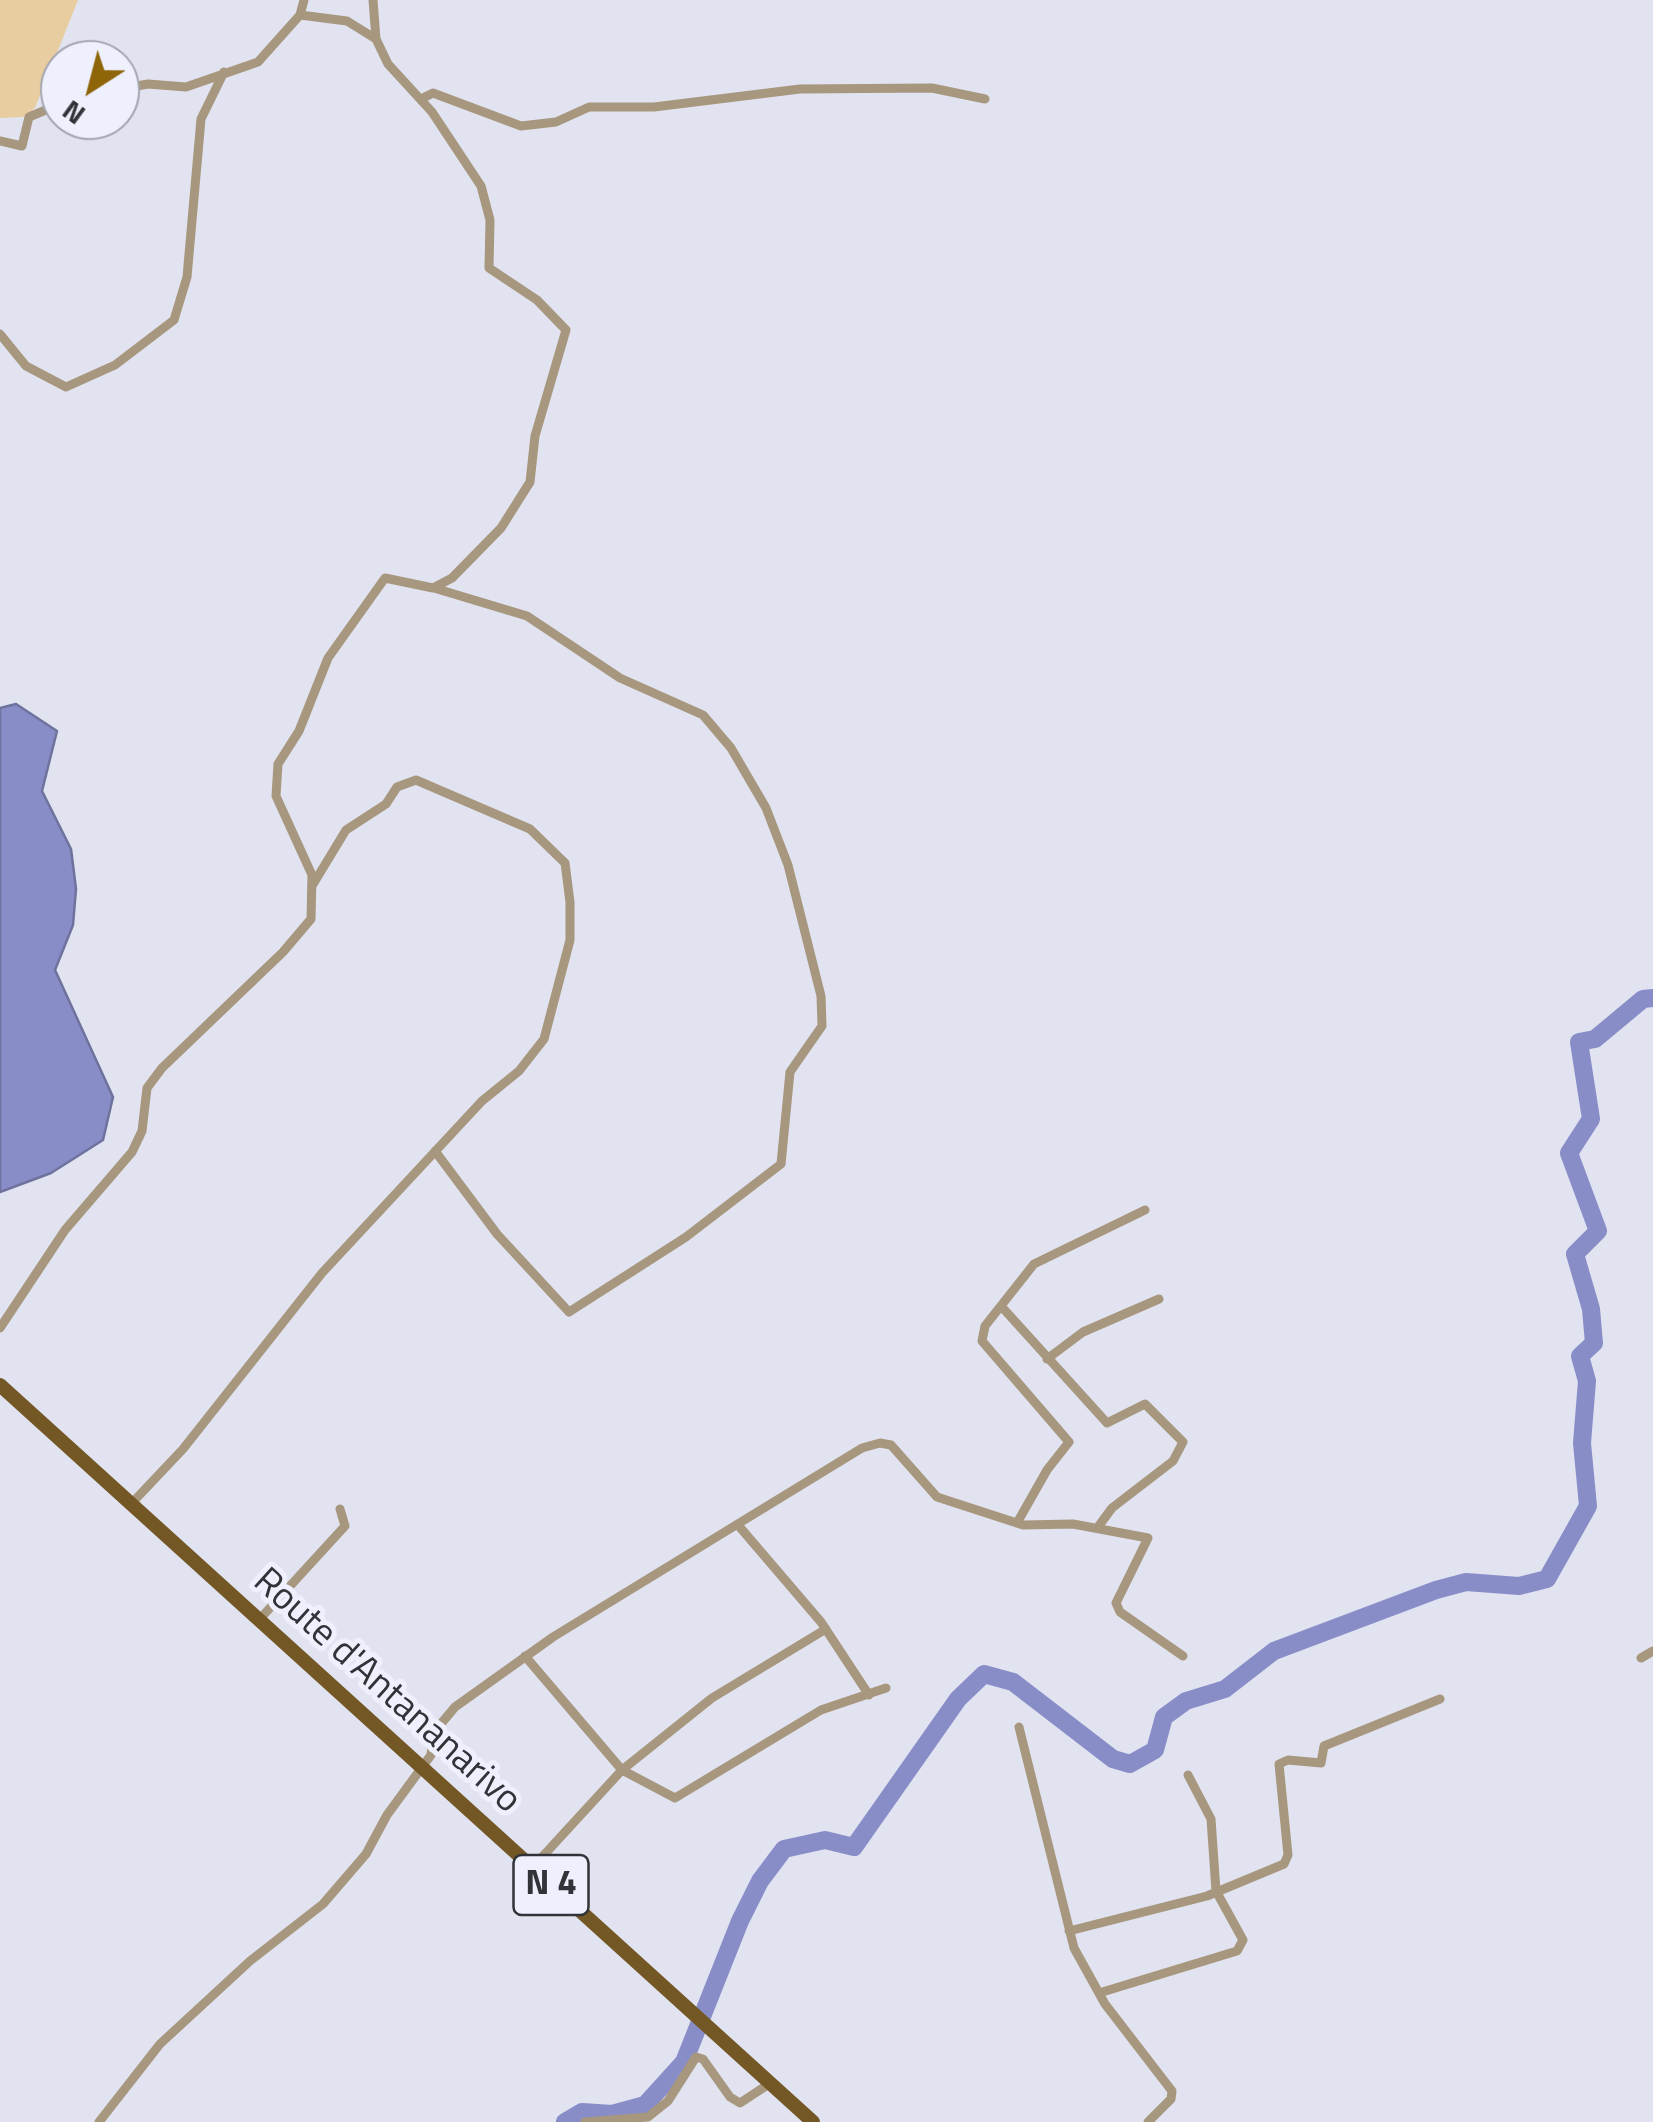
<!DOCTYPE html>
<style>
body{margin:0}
#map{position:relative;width:1653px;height:2122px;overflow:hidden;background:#e1e3f0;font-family:"Titillium Web",sans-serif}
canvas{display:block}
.north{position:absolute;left:40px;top:40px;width:100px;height:100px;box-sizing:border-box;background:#eef0fd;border:2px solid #a3a4ae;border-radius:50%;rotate:216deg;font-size:28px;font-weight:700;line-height:40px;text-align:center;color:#323338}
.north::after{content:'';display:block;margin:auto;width:35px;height:45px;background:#8e6509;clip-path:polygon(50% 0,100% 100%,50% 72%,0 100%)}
</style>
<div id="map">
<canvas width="1653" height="2122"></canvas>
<div class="north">N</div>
</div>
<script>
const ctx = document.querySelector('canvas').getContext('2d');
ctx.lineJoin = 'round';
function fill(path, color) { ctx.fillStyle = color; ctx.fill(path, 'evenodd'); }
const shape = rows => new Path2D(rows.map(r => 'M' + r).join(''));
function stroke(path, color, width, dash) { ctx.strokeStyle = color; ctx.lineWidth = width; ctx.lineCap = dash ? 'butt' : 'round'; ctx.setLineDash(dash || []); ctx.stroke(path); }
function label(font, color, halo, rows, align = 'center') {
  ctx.font = font + ' "Titillium Web",sans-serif'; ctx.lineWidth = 10; ctx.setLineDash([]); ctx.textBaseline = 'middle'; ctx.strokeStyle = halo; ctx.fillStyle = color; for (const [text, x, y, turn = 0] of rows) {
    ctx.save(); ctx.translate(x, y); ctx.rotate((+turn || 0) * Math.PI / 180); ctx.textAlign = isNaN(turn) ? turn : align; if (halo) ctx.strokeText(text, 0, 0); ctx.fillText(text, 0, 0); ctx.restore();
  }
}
fill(shape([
 [0,0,78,0,35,108,23,117,0,118]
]), '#e8cda0');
const water = shape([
 [16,704,57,731,42,791,71,849,76,889,73,925,55,970,113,1097,103,1140,51,1173,0,1192,0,708,16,704]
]);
fill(water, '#888dc8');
stroke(water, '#6e729d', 2.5);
stroke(shape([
 [565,2122,582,2112,612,2114,645,2105,684,2062,740,1921,760,1881,784,1849,825,1840,854,1847,958,1699,984,1674,1013,1682,1113,1759,1130,1764,1155,1750,1164,1717,1186,1701,1225,1689,1274,1651,1436,1590,1466,1582,1519,1586,1547,1579,1588,1506,1582,1443,1587,1381,1580,1356,1594,1343,1591,1309,1575,1254,1598,1231,1569,1153,1591,1119,1579,1042,1595,1039,1643,999,1653,998]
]), '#888dc8', 18);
stroke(shape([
 [373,0,376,39],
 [300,15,304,0],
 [421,99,433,93,521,126,556,122,589,107,654,107,800,89,932,88,985,99],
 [0,141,22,146,29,117,60,104],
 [0,334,26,366,66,387,115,365,174,320,187,277,201,119,224,72],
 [434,588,527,616,620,678,703,715,731,748,766,808,788,865,821,996,822,1026,790,1072,781,1164,686,1237,569,1312,497,1234,435,1151],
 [1001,1306,1107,1423,1145,1404,1183,1442,1173,1461,1112,1508,1098,1527],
 [0,1328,65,1230,132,1152,142,1131,147,1088,162,1068,283,952,311,919,312,875,276,796,278,764,299,731,328,658,385,578,433,588,452,578,501,528,530,482,535,436,566,330,537,300,489,268,490,220,481,186,432,112,388,64,376,39,347,21,300,15,258,62,186,87,148,84,120,89],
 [1047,1359,1083,1332,1159,1299],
 [132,1503,183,1449,322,1273,482,1101,519,1071,544,1039,570,940,570,902,565,863,530,829,416,780,397,787,386,804,346,830,312,886],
 [1017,1523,1047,1470,1069,1442,982,1341,985,1326,1034,1264,1145,1210],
 [738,1525,821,1622,869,1695],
 [258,1621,345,1526,340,1509],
 [525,1656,622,1770,675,1798,821,1710,886,1688],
 [1641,1658,1653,1651],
 [1019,1727,1074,1948,1105,2004,1172,2091,1171,2099,1148,2122],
 [532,1868,622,1770,712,1698,826,1629],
 [1069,1931,1207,1896,1284,1864,1288,1855,1279,1764,1288,1760,1321,1763,1324,1746,1440,1699],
 [1099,1993,1237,1951,1243,1940,1216,1891,1211,1819,1188,1775],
 [99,2122,160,2044,250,1961,323,1904,366,1854,387,1815,431,1755,434,1732,455,1707,553,1637,862,1448,880,1443,891,1445,937,1497,1023,1525,1073,1524,1148,1538,1116,1603,1120,1612,1183,1656],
 [585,2122,648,2117,668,2101,696,2057,703,2059,730,2097,740,2103,769,2084]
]), '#a7977e', 9);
stroke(shape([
 [0,1385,813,2122]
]), '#735826', 14);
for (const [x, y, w] of [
 [551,1885,75]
]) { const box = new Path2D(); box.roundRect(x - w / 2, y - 30, w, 60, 8); ctx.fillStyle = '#eef0fd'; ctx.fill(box); stroke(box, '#323338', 2.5); }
label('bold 35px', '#323338', null, [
 ["N 4",551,1885]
]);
label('38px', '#323338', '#eef0fd', [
 ["Route d'Antananarivo",386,1692,42]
]);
</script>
